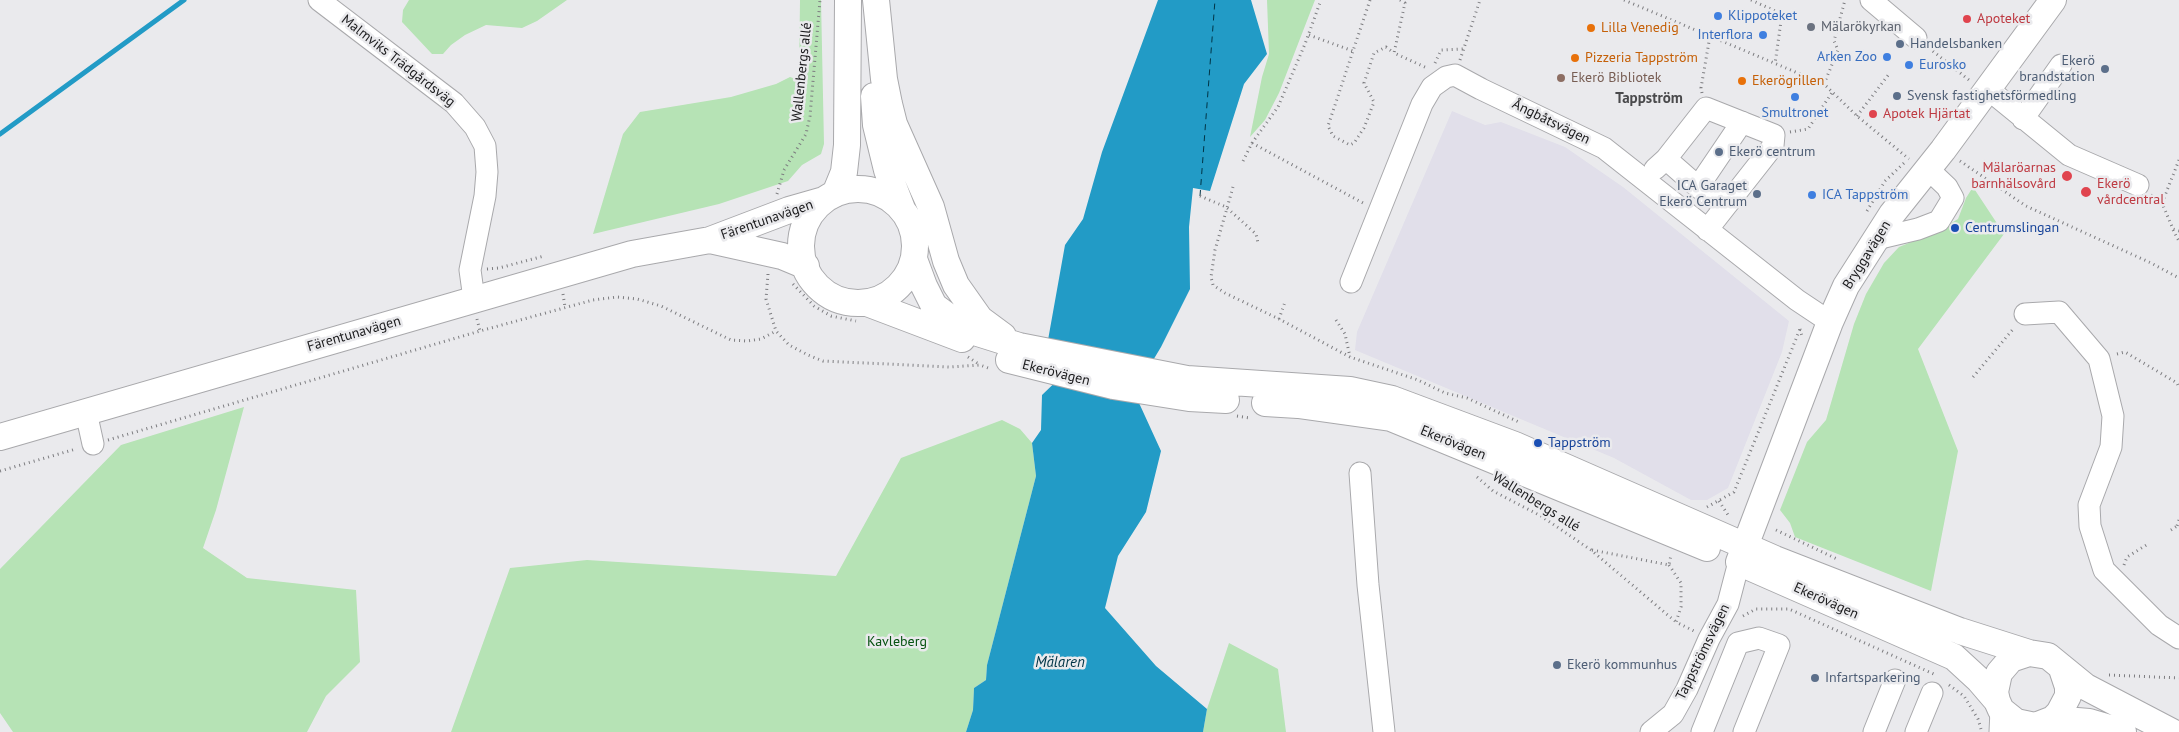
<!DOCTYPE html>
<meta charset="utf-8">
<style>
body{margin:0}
canvas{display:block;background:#eaeaed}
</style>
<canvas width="2179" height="732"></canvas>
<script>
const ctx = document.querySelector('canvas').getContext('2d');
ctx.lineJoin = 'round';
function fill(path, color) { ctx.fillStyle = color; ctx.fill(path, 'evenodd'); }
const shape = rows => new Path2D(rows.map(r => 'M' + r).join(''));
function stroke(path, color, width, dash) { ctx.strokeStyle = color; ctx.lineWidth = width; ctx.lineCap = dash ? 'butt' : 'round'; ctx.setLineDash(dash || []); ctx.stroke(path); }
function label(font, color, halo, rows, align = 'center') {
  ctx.font = font + ' "PT Sans",sans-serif'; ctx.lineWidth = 5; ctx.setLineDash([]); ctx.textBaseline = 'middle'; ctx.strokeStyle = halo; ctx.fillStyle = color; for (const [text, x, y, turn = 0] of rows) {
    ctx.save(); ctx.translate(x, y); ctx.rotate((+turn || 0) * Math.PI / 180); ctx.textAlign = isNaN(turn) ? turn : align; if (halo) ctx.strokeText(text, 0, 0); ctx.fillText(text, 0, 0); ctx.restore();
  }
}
fill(shape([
 [1452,111,1485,125,1501,122,1565,147,1623,187,1789,321,1782,352,1728,488,1707,500,1691,500,1614,458,1355,350,1357,332]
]), '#e1dfea');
fill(shape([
 [409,0,567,0,537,21,522,28,486,25,465,35,451,45,443,54,432,54,402,22,403,10],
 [800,0,821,0,824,144,821,154,802,165,788,181,719,204,593,234,623,134,640,112,731,97,776,84,790,77,799,80],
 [1267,0,1315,0,1279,93,1265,120,1250,137,1262,77,1269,54],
 [1973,187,2004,234,1918,349,1958,451,1931,591,1795,537,1790,523,1780,510,1807,442,1826,420,1854,324,1866,294,1884,263,1899,247,1936,232,1958,219,1966,198],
 [244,407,216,510,203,548,247,578,356,590,360,662,326,696,307,732,13,732,0,713,0,569,121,445],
 [1002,420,1020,429,1032,443,1036,476,987,665,986,680,974,688,973,710,966,732,451,732,510,568,587,560,836,576,901,458],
 [1229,643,1278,669,1286,732,1203,732,1207,709]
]), '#b6e3b5');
fill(shape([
 [1158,0,1251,0,1267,54,1244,84,1210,191,1193,188,1189,227,1190,289,1161,347,1134,392,1161,451,1146,512,1118,556,1105,608,1156,666,1207,709,1203,732,966,732,973,710,974,688,986,680,987,665,1036,476,1032,443,1041,430,1042,395,1068,370,1048,340,1065,245,1083,219,1102,152]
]), '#229bc6');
stroke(shape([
 [0,134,184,0]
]), '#229bc6', 5);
stroke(shape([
 [1200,196,1215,0]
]), '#003446', 1, [6, 5]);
const minor = shape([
 [319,0,454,103,475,127,485,146,487,172,485,196,470,270,474,299],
 [1871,0,1916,38],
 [1988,89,2069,155,2138,185],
 [2023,119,2061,65],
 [1666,159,1706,108,1774,135,1773,146,1707,230],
 [1655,169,1666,159,1698,187,1724,205],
 [1698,187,1742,122],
 [1876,239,1918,229,1939,221,1953,198,1947,187,1927,168],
 [1351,282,1422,104,1432,87,1446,77,1455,75,1481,89,1604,148,1797,300,1830,322],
 [2025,314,2059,312,2099,359,2113,416,2111,447,2089,505,2090,526,2104,570,2159,625,2179,638],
 [86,412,93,444],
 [1360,473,1368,585,1384,732],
 [1651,732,1673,714,1687,689,1709,639,1728,604,1739,562],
 [1702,732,1738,643,1759,638,1779,645,1744,732],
 [1874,732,1895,680],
 [1916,732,1932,693],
 [2000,732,2001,710]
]);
const major = shape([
 [876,0,884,79,889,104,894,124,931,207,946,261,956,285,980,319,1003,336],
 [874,96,876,125,887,170,902,209],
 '801 246a57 57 0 1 1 114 0a57 57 0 1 1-114 0Z',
 [835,194,844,172,847,145,848,0],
 [710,240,782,256,806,266],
 [914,259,924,286,934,306,965,329,1019,346,1187,379,1350,390,1392,399,1515,445,1775,559,1960,631,2029,653,2048,656,2086,687,2172,732],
 [867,303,962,339],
 [1009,360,1113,386,1189,398,1226,400],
 [1265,403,1298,405,1391,418,1707,548],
 [0,437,632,254,710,240,789,210,824,200],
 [1739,562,1830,322,1846,286,1892,214,1943,150,2053,0],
 [1747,566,1954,657,1979,680,1997,701,2001,710,2016,722,2035,726,2053,719,2059,713,2068,696,2068,687,2062,669],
 [1997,701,1995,692,1999,673,2011,659,2029,653],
 [2053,719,2089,722,2123,732]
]);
stroke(minor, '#a9a9ac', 23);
stroke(major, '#a9a9ac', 28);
stroke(shape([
 [1370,0,1328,126,1333,136,1350,145,1354,143,1364,128,1374,102,1364,83,1374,53,1386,47,1394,53],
 [1400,0,1405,3,1394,53,1427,68],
 [1624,0,1824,84,1857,116,1909,159],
 [1751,0,1782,14,1775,64],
 [1309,35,1353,51],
 [1929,48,1969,80],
 [1460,60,1480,0],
 [1435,63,1441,50,1464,49],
 [1824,84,1838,50,1834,41,1845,0],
 [1702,93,1701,88,1710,36],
 [1857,116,1889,74],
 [1790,132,1808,129,1833,91],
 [1252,143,1363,203],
 [2179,160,2162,203,2173,229,2179,231],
 [1243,161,1252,143,1278,107,1305,44,1321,0],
 [1960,161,2026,206,2151,263,2179,278],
 [1233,187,1215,250,1211,277,1213,285,1225,293,1279,319,1350,357,1418,380,1445,393,1467,398,1521,423],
 [777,194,784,170,806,134,810,116,820,0],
 [2151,195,2162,203],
 [1200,196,1226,207,1256,234,1258,243],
 [1867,211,1885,181,1904,163],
 [2173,230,2179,241],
 [487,269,499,268,544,256],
 [768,274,766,299,776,331,789,345,808,355,823,361,950,367,980,365,991,369],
 [793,284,814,306,831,316,856,321],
 [563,294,565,307],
 [477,319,480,331],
 [1279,319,1285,302],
 [1336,320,1345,334,1350,357],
 [1800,329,1802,336],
 [2117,354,2125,352,2177,383,2179,388],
 [968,357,980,365],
 [1973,377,2014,328],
 [1237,416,1250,418],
 [108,440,480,331,593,300,617,297,637,299,661,306,731,340,747,341,761,339,776,331],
 [0,471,76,449],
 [1477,477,1493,491,1541,516,1591,550,1676,622],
 [1719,501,1728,515],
 [1707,507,1734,492,1800,329],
 [2179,520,2177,526,2179,528],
 [1776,530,1837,559],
 [2171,530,2177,526],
 [1592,550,1669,565,1671,555],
 [1669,565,1681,583,1681,607,1676,622,1694,631],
 [2124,565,2127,557,2148,544],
 [1743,616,1756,609,1789,609,1936,675],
 [2109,675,2179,678],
 [1949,685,1964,696,1978,719,1981,729]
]), '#7d7d80', 3, [1, 4]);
stroke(minor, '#fff', 21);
stroke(major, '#fff', 26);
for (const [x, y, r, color] of [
 [1718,16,5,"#3f7fe0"],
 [1967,19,5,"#e0444e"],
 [1811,27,5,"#6b7280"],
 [1591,28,5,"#e8710a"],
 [1763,35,5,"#3f7fe0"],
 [1900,44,5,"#5c6f8a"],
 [1887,57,5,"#3f7fe0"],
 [1575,58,5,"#e8710a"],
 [1909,65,5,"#3f7fe0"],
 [2105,69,5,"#5c6f8a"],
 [1561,78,5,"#8d6e63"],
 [1742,81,5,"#e8710a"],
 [1897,96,5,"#5c6f8a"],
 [1795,97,5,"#3f7fe0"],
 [1873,114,5,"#e0444e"],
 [1719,152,5,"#5c6f8a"],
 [2067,176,6,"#e0444e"],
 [2086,192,6,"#e0444e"],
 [1757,194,5,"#5c6f8a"],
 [1812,195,5,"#3f7fe0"],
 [1955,228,5,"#1a4fb4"],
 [1538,443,5,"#1a4fb4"],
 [1557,665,5,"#5c6f8a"],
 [1815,678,5,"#5c6f8a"]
]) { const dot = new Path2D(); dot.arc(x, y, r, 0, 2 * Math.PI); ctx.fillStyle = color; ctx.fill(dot); stroke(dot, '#eaeaed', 2); }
label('14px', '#366cbe', '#eaeaed', [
 ["Klippoteket",1728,16],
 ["Interflora",1753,35,"right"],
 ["Arken Zoo",1877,57,"right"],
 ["Eurosko",1919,65],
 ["Smultronet",1795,113,"center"],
 ["ICA Tappström",1822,195]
], 'left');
label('14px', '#be3a42', '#eaeaed', [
 ["Apoteket",1977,19],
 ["Apotek Hjärtat",1883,114],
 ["Mälaröarnas",2056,168,"right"],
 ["barnhälsovård",2056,184,"right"],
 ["Ekerö",2097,184],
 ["vårdcentral",2097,200]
], 'left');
label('14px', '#5b616d', '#eaeaed', [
 ["Mälarökyrkan",1821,27]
], 'left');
label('14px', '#c56008', '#eaeaed', [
 ["Lilla Venedig",1601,28],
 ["Pizzeria Tappström",1585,58],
 ["Ekerögrillen",1752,81]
], 'left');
label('14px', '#4e5e75', '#eaeaed', [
 ["Handelsbanken",1910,44],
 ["Ekerö",2095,61,"right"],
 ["brandstation",2095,77,"right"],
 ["Svensk fastighetsförmedling",1907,96],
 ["Ekerö centrum",1729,152],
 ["ICA Garaget",1747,186,"right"],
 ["Ekerö Centrum",1747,202,"right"],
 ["Ekerö kommunhus",1567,665],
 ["Infartsparkering",1825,678]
], 'left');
label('14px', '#1a1a1c', '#eaeaed', [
 ["Malmviks Trädgårdsväg",398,61,38],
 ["Wallenbergs allé",802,72,-84],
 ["Ångbåtsvägen",1551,122,26],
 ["Färentunavägen",767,220,-19],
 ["Bryggavägen",1867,255,-58],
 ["Färentunavägen",354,334,-16],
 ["Ekerövägen",1056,373,14],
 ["Ekerövägen",1453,443,22],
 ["Wallenbergs allé",1536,502,32],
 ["Ekerövägen",1826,601,24],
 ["Tappströmsvägen",1703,652,-64]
]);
label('14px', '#785e54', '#eaeaed', [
 ["Ekerö Bibliotek",1571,78]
], 'left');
label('14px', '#164399', '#eaeaed', [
 ["Centrumslingan",1965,228],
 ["Tappström",1548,443]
], 'left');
label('14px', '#075312', '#eaeaed', [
 ["Kavleberg",897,642]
]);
label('bold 15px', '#4a4a4c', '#eaeaed', [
 ["Tappström",1649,99]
]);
label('italic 15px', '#003446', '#eaeaed', [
 ["Mälaren",1060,663]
]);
</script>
